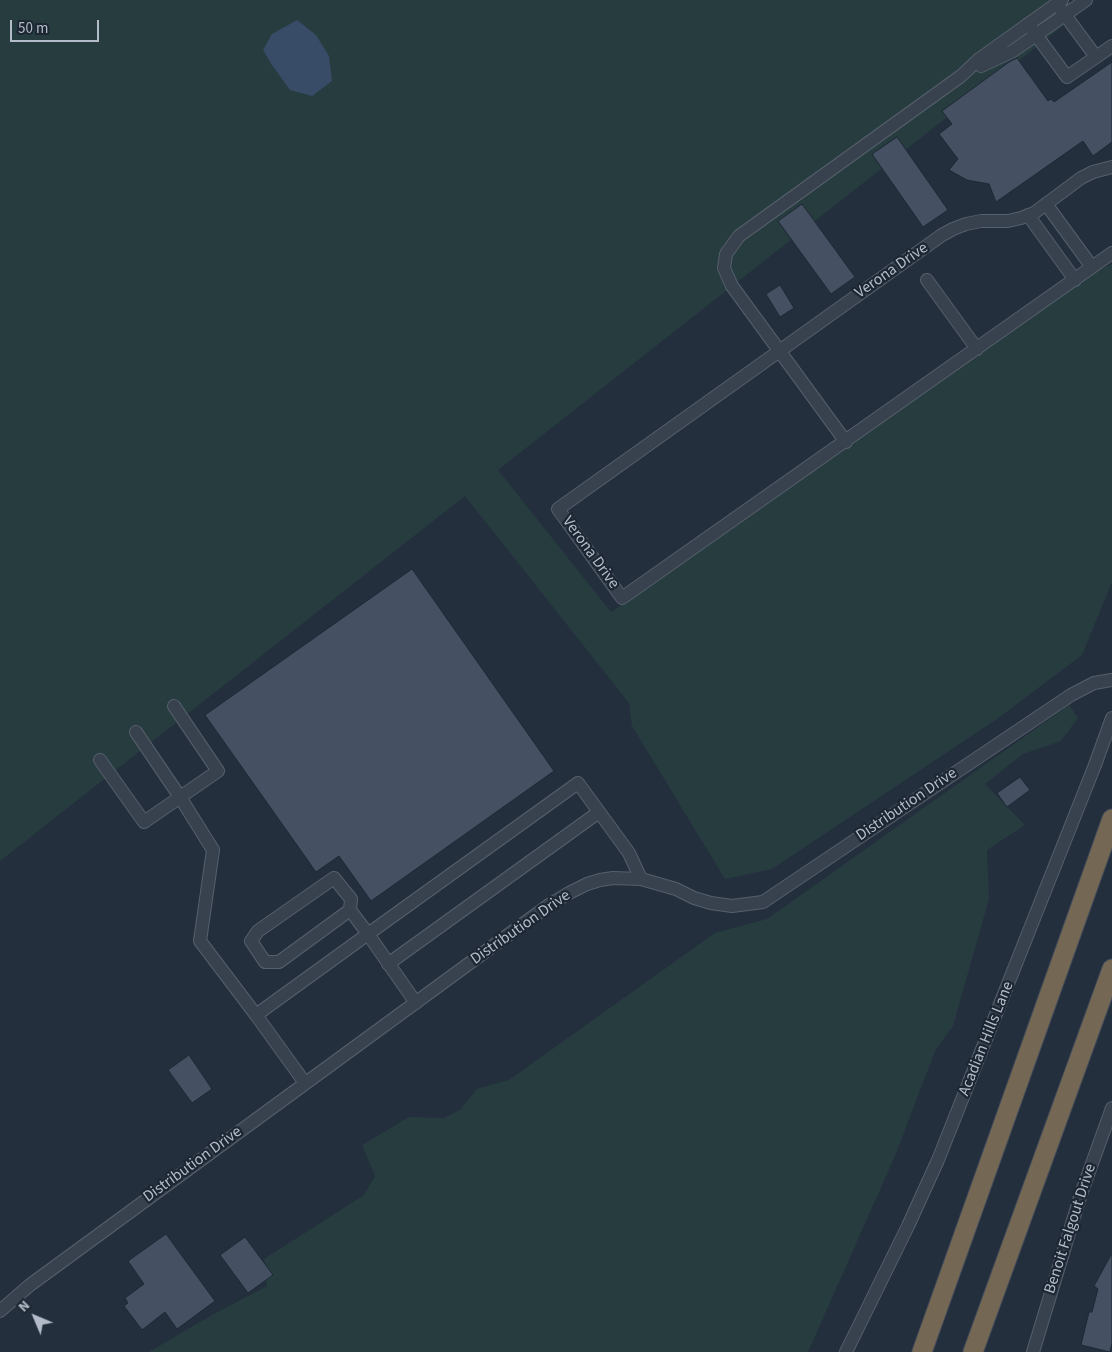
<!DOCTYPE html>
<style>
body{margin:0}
#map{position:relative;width:1112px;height:1352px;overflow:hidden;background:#242f3e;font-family:"Source Sans 3",sans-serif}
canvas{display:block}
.north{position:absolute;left:10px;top:1292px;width:50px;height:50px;-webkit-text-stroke:4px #1d2633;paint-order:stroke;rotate:315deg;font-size:14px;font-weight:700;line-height:20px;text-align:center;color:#b4bcc9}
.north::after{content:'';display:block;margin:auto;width:18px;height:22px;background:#b4bcc9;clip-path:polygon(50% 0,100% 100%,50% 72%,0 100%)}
.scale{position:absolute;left:10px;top:20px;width:89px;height:22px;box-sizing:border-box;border:2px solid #b4bcc9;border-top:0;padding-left:6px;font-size:15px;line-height:18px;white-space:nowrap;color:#b4bcc9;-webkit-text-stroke:4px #1d2633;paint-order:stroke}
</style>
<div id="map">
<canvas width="1112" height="1352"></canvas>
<div class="north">N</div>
<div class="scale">50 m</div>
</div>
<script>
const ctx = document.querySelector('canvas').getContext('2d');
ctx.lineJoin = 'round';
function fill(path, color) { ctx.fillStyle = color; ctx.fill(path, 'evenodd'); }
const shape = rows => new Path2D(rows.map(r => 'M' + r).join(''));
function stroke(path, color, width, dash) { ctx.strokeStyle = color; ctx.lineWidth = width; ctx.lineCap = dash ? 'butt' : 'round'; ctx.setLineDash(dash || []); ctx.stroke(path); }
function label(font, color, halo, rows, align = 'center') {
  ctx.font = font + ' "Source Sans 3",sans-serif'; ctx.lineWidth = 4.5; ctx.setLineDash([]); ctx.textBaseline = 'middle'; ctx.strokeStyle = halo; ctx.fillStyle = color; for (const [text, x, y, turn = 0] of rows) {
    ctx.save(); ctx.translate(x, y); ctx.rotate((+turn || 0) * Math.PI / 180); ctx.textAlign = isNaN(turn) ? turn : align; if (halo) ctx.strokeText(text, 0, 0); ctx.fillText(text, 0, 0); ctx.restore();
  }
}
fill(shape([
 [0,0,1056,0,1072,19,498,470,611,612,1095,272,1112,264,1112,582,1082,655,997,719,772,869,725,879,632,726,629,703,465,496,0,861],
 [1069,705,1078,718,1061,741,1023,754,985,784,1025,825,987,850,989,899,953,1026,935,1051,895,1156,808,1352,149,1352,212,1315,267,1286,264,1259,364,1195,375,1176,362,1145,409,1117,444,1118,460,1110,477,1089,509,1080,715,933,767,919]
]), '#263c3f');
fill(shape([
 [297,20,316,35,329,56,332,81,312,96,290,90,272,65,263,50,272,34]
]), '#394c67');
const building = shape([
 [1017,58,1048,101,1051,99,1054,102,1112,62,1112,142,1093,156,1083,141,996,202,989,184,967,180,949,170,958,159,939,134,952,124,942,111,1009,62,1017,58],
 [897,137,948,210,923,227,872,154,897,137],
 [802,204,855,277,831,294,778,221,802,204],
 [780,285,794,308,780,317,766,294,780,285],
 [412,569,554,771,371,901,339,856,316,872,205,715,412,569],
 [1020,777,1030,790,1007,807,997,793,1020,777],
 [189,1055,212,1089,192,1103,168,1070,189,1055],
 [166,1234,215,1301,177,1329,165,1312,142,1330,124,1306,128,1303,125,1298,144,1284,128,1261,166,1234],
 [245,1237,273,1275,248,1293,220,1255,245,1237],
 [1112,1253,1112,1343,1110,1352,1081,1345,1089,1312,1092,1312,1098,1289,1094,1286,1112,1253]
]);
fill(building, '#455162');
stroke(building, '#1f2835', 1);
const minor = shape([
 [1028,24,1067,77,1096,57,1057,4],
 [1096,57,1112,46],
 [981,66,1013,51,1086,0],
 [1112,167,1093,172,1081,178,1034,213,1021,218,1008,221,981,221,966,224,953,229,942,235,558,509,622,598,1112,253],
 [1046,204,1092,267],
 [1028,215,1075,280],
 [927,280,977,349],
 [846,442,732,286,724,268,726,254,739,236,961,76,978,60,1062,0],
 [136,732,180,797,213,850,200,941,256,1015],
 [100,760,144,822,218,771,174,706],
 [388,964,599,812],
 [416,1003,368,934,578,783,629,853,641,879],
 [305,1083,256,1015,368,934,350,910,279,962,265,962,251,941,258,931,334,878,351,899,350,910],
 [0,1311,30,1285,549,905,569,893,587,884,600,880,613,878,641,879,676,889,694,898,711,903,732,906,763,902,1071,695,1094,683,1112,680],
 [846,1352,908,1226,938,1160,1095,765,1112,718],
 [1033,1352,1081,1194,1112,1108]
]);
const highway = shape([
 [922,1352,1112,819],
 [973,1352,1112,969]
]);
stroke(minor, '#565f6c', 14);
stroke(highway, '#434c59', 21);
stroke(minor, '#38414e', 12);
stroke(highway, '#746855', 19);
label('16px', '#b4bcc9', '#1d2633', [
 ["Verona Drive",892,271,-35],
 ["Verona Drive",590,553,54],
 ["Distribution Drive",907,805,-34],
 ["Distribution Drive",521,928,-35],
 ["Acadian Hills Lane",987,1039,-68],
 ["Distribution Drive",193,1165,-36],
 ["Benoit Falgout Drive",1071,1229,-72]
]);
</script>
